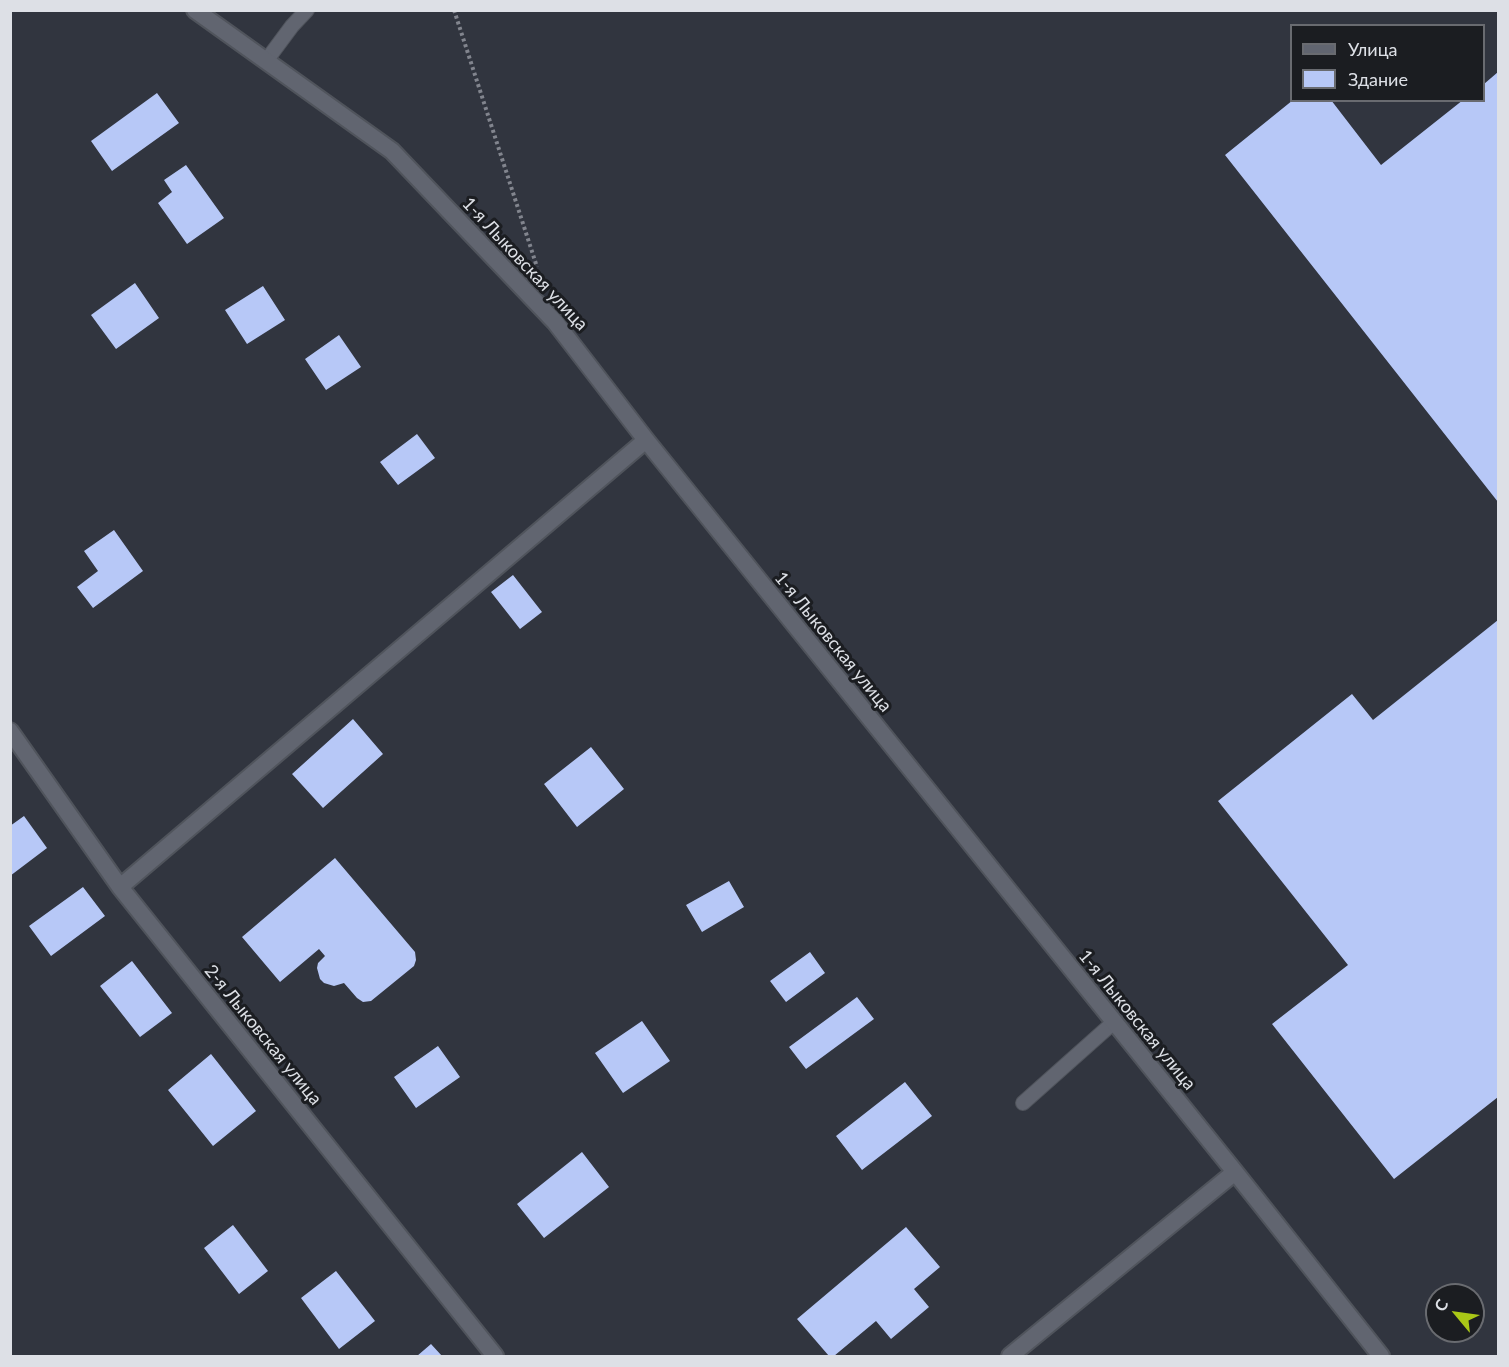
<!DOCTYPE html>
<meta charset="utf-8">
<style>
body{margin:0}
#map{position:relative;width:1509px;height:1367px;overflow:hidden;background:#31353f;font-family:Lato,sans-serif}
canvas{display:block}
.frame{position:absolute;inset:0;border:12px solid #dde0e6;pointer-events:none}
.legend{position:absolute;left:1290px;top:24px;width:195px;height:78px;box-sizing:border-box;background:#1b1d21;border:2px solid #696b70;margin:0;padding:8px 10px;list-style:none;font-size:18px;color:#dde0e6}
.legend li{display:flex;align-items:center;gap:12px;height:30px}
.legend b{width:30px;border:2px solid #696b70}
.north{position:absolute;left:1425px;top:1283px;width:60px;height:60px;box-sizing:border-box;background:#1b1d21;border:2px solid #696b70;border-radius:50%;rotate:299deg;font-size:16px;font-weight:700;line-height:24px;text-align:center;color:#dde0e6}
.north::after{content:'';display:block;margin:auto;width:21px;height:27px;background:#aac717;clip-path:polygon(50% 0,100% 100%,50% 72%,0 100%)}
</style>
<div id="map">
<canvas width="1509" height="1367"></canvas>
<div class="frame"></div>
<ul class="legend">
<li><b style="height:8px;background:#616570"></b>Улица</li>
<li><b style="height:16px;background:#b7c8f7"></b>Здание</li>
</ul>
<div class="north">С</div>
</div>
<script>
const ctx = document.querySelector('canvas').getContext('2d');
ctx.lineJoin = 'round';
function fill(path, color) { ctx.fillStyle = color; ctx.fill(path, 'evenodd'); }
const shape = rows => new Path2D(rows.map(r => 'M' + r).join(''));
function stroke(path, color, width, dash) { ctx.strokeStyle = color; ctx.lineWidth = width; ctx.lineCap = dash ? 'butt' : 'round'; ctx.setLineDash(dash || []); ctx.stroke(path); }
function label(font, color, halo, rows, align = 'center') {
  ctx.font = font + ' Lato,sans-serif'; ctx.lineWidth = 6; ctx.setLineDash([]); ctx.textBaseline = 'middle'; ctx.strokeStyle = halo; ctx.fillStyle = color; for (const [text, x, y, turn = 0] of rows) {
    ctx.save(); ctx.translate(x, y); ctx.rotate((+turn || 0) * Math.PI / 180); ctx.textAlign = isNaN(turn) ? turn : align; if (halo) ctx.strokeText(text, 0, 0); ctx.fillText(text, 0, 0); ctx.restore();
  }
}
fill(shape([
 [1498,72,1498,502,1225,155,1293,100,1331,100,1381,165,1463,100,1484,100,1484,84],
 [157,93,179,123,112,171,91,141],
 [186,165,224,218,187,244,158,203,172,192,164,180],
 [135,283,159,318,116,349,91,315],
 [263,286,285,320,247,344,225,310],
 [339,335,361,367,326,390,305,359],
 [417,434,435,458,398,485,380,462],
 [114,530,143,571,93,608,77,587,98,571,84,551],
 [513,575,542,612,520,629,491,592],
 [1498,620,1498,1097,1394,1179,1272,1024,1348,965,1218,801,1352,694,1373,720],
 [353,719,383,754,323,808,292,774],
 [591,747,624,789,577,827,544,784],
 [24,816,47,848,10,876,10,826],
 [335,858,415,952,416,960,414,966,371,1001,363,1002,357,998,344,983,334,986,324,983,320,979,317,968,318,963,325,956,319,949,280,982,242,937],
 [729,881,744,907,702,932,686,905],
 [83,887,105,916,51,956,29,926],
 [810,952,825,973,786,1002,770,981],
 [132,961,172,1013,140,1037,100,986],
 [857,997,874,1019,806,1069,789,1047],
 [642,1021,670,1061,623,1093,595,1053],
 [438,1046,460,1077,416,1108,394,1077],
 [211,1054,256,1111,213,1146,168,1090],
 [905,1082,932,1116,862,1170,836,1136],
 [582,1152,609,1187,544,1238,517,1204],
 [233,1225,268,1271,239,1294,204,1248],
 [906,1227,940,1267,914,1289,929,1307,891,1339,876,1321,834,1356,829,1356,797,1319],
 [336,1271,375,1321,339,1349,301,1298],
 [431,1344,442,1356,417,1356]
]), '#b7c8f7');
const service = shape([
 [266,61,292,26,307,10],
 [1023,1103,1114,1022]
]);
const minor = shape([
 [195,10,392,151,555,322,646,440,1235,1172,1381,1356],
 [10,731,120,887,495,1356],
 [120,887,646,440],
 [1010,1356,1235,1172]
]);
stroke(service, '#50545c', 16);
stroke(minor, '#50545c', 20);
stroke(shape([
 [454,10,537,267]
]), '#82858e', 4, [3, 3]);
stroke(service, '#616570', 14);
stroke(minor, '#616570', 16);
label('18px', '#dde0e6', '#1b1d21', [
 ["1-я Лыковская улица",525,264,47],
 ["1-я Лыковская улица",833,642,51],
 ["1-я Лыковская улица",1137,1020,51],
 ["2-я Лыковская улица",263,1035,51]
]);
</script>
